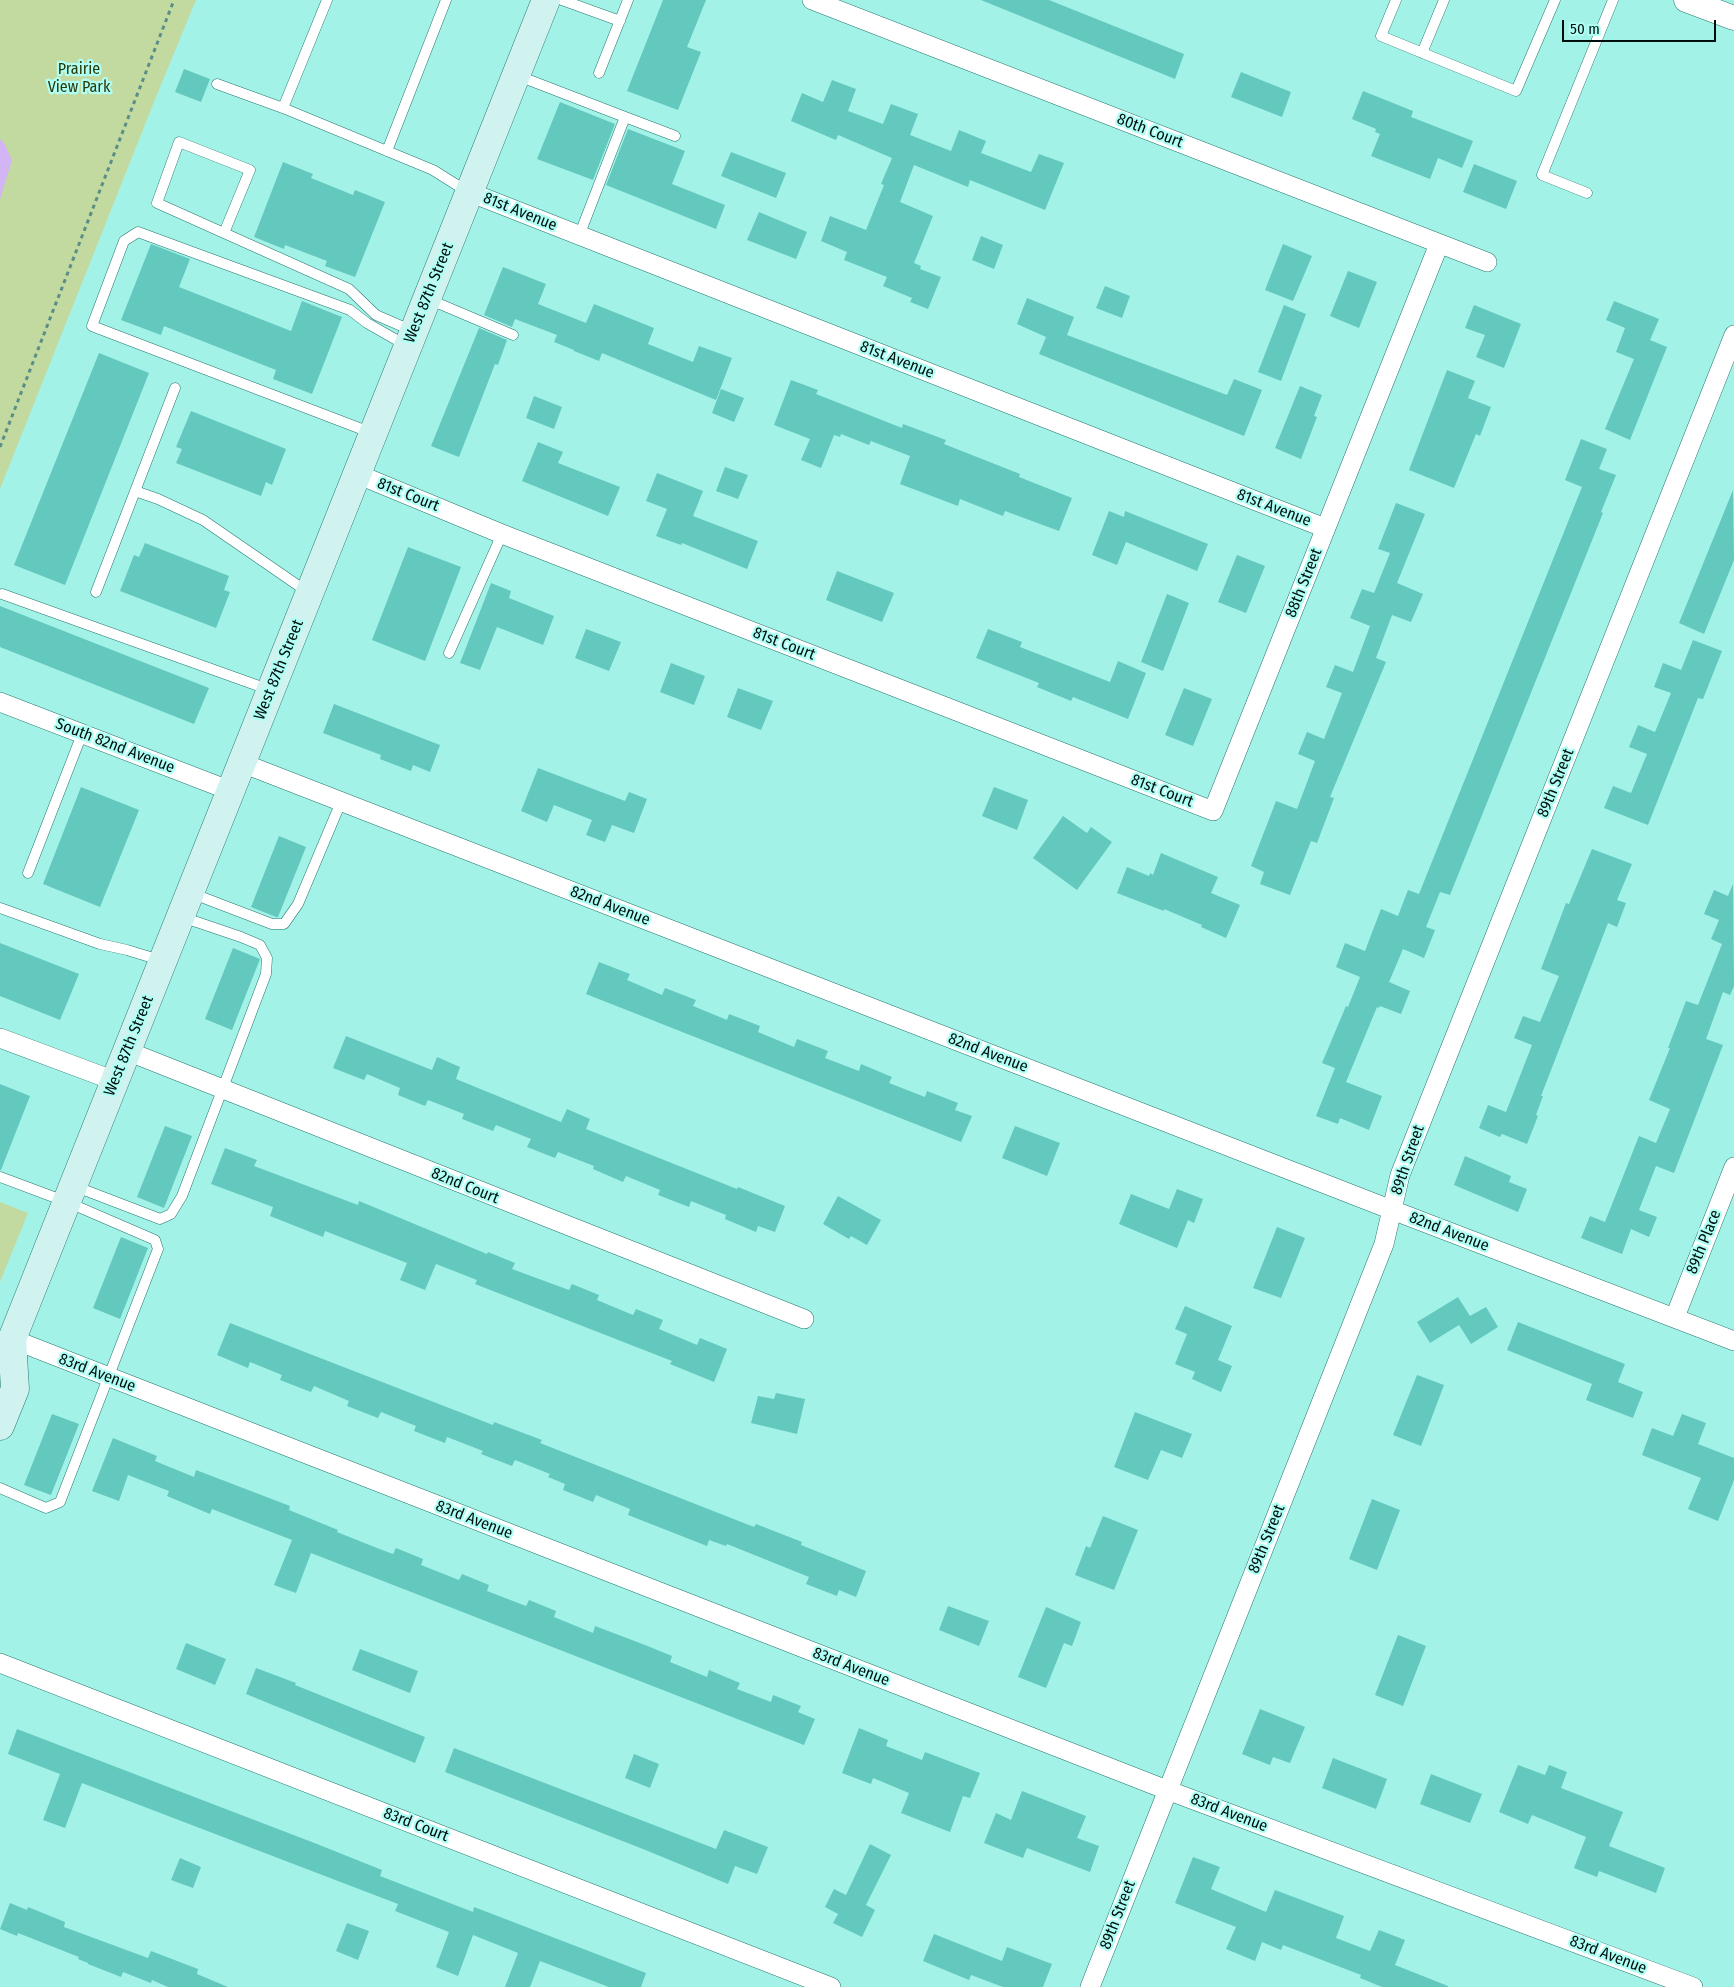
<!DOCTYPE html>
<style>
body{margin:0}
#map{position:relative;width:1734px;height:1987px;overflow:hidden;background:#a3f2e8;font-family:"Fira Sans Condensed",sans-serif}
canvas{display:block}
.scale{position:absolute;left:1562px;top:20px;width:154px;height:22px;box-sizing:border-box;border:2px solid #000f0d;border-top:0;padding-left:6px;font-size:15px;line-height:18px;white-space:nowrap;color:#000f0d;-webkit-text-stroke:4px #b0fff5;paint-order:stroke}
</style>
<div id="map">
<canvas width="1734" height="1987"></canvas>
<div class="scale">50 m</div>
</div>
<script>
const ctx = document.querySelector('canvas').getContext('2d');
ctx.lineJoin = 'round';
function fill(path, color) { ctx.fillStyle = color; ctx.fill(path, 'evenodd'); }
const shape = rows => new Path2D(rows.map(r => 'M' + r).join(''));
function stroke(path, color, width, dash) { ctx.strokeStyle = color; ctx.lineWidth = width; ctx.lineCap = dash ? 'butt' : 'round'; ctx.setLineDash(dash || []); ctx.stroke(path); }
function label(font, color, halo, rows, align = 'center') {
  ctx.font = font + ' "Fira Sans Condensed",sans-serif'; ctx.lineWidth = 4.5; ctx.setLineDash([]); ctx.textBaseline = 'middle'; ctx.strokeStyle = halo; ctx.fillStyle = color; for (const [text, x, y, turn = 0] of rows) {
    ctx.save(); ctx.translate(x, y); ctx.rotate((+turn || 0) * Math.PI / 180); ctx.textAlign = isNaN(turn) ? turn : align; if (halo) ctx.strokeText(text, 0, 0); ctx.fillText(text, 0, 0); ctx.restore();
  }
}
fill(shape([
 [0,0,196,0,158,92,0,489],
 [0,1202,28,1213,0,1282]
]), '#c2da9f');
fill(shape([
 [0,139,4,143,12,160,0,199]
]), '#d3b4f5');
fill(shape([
 [663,0,706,0,687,47,701,52,678,110,627,91],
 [981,0,1049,0,1184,54,1175,79],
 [184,69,210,79,201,102,175,92],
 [1241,72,1291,92,1282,117,1231,97],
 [832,80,856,89,848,111,883,124,891,104,918,114,910,135,951,151,959,130,986,141,981,153,1031,172,1039,154,1064,163,1045,210,970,180,968,187,914,165,900,202,933,216,914,263,921,266,920,269,941,277,928,309,910,302,912,298,883,286,887,277,844,260,847,252,821,241,830,216,866,230,884,185,881,184,892,158,838,135,836,140,791,121,802,93,823,102],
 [1363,91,1413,111,1411,117,1473,141,1462,168,1438,158,1430,179,1371,156,1380,134,1375,132,1376,129,1352,119],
 [560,102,615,124,593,180,537,159],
 [628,129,685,151,672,184,725,205,716,229,606,185],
 [731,152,786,173,776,198,721,176],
 [283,162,313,174,311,178,353,195,355,190,385,202,355,277,325,266,327,261,285,245,284,249,254,237],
 [1474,164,1517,181,1506,209,1463,192],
 [759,212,807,232,796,259,747,240],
 [981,236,1003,245,994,269,972,260],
 [151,244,190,259,179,287,291,331,302,301,342,317,312,394,273,379,276,370,164,326,161,335,121,320],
 [1283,244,1312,256,1293,301,1265,290],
 [503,267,546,284,538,304,586,323,594,304,654,328,648,344,693,362,699,346,732,358,716,400,602,353,599,361,574,351,574,350,554,342,557,335,515,319,512,327,484,315],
 [1348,271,1377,282,1359,328,1330,316],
 [1105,286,1130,296,1122,318,1096,308],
 [1027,298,1074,317,1067,335,1227,395,1234,379,1262,390,1244,436,1039,354,1046,337,1017,324],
 [1614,301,1659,319,1650,340,1667,347,1630,440,1605,429,1634,359,1616,352,1625,328,1606,320],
 [1284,305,1306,314,1281,381,1258,372],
 [1474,305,1521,324,1504,368,1476,357,1485,335,1465,328],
 [479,328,507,340,498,365,495,364,459,457,431,446],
 [99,353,149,373,65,585,14,565],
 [1447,370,1475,381,1468,398,1491,407,1480,436,1476,434,1454,488,1409,470],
 [791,380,818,390,816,394,902,428,903,424,946,440,944,444,1020,474,1019,477,1072,498,1059,531,1005,511,1003,516,960,499,958,506,900,484,910,456,871,441,869,445,841,434,840,437,834,435,821,468,801,460,810,439,774,425],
 [1300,386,1322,395,1314,416,1317,417,1301,459,1275,448],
 [721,389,744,398,734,422,712,413],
 [534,396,562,407,554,429,526,418],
 [191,411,286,449,272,485,266,482,261,496,176,463,182,449,176,447],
 [1581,439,1607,449,1599,469,1616,475,1601,512,1603,513,1450,895,1440,892,1426,927,1435,930,1424,958,1403,949,1389,982,1410,991,1401,1014,1380,1006,1379,1008,1377,1007,1346,1082,1382,1096,1369,1130,1340,1118,1338,1124,1316,1116,1335,1068,1322,1063,1346,1006,1348,1007,1360,977,1336,967,1345,943,1365,951,1381,909,1398,916,1408,890,1419,894,1582,487,1565,480],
 [538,442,563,452,558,463,620,487,608,516,522,481],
 [725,467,748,475,738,499,716,491],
 [657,473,703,491,693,516,758,541,747,569,682,543,681,545,656,536,667,509,646,501],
 [1733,490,1734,560,1704,634,1679,623],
 [1396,503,1425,514,1397,583,1423,594,1411,622,1392,615,1376,658,1386,662,1330,797,1334,798,1317,843,1311,841,1290,895,1260,884,1264,872,1251,866,1276,801,1297,809,1315,761,1298,754,1307,732,1324,739,1342,693,1326,687,1335,665,1353,672,1370,626,1350,618,1362,589,1374,593,1390,553,1378,549],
 [1109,511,1124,517,1125,511,1208,544,1197,571,1126,542,1117,565,1092,555],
 [145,543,229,576,224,590,230,592,216,628,120,591,134,555,139,557],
 [408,547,461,567,425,661,372,640],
 [1237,555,1265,566,1246,613,1218,602],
 [837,571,894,593,882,622,826,600],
 [491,583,511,591,509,598,554,616,543,645,497,627,480,670,460,663],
 [1167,594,1189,603,1163,671,1141,662],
 [0,606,209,688,194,724,0,647],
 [586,629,621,642,609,671,575,658],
 [988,629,1022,642,1020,647,1110,682,1118,661,1146,673,1128,719,1073,697,1071,701,1037,687,1039,683,976,658],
 [1693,640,1722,651,1703,699,1698,698,1648,825,1604,808,1613,786,1631,793,1647,754,1629,747,1638,725,1655,732,1671,693,1654,687,1663,663,1681,670],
 [671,663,705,676,694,705,660,692],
 [738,688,773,701,761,730,727,717],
 [1184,688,1212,699,1193,746,1165,735],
 [334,704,440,745,430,772,413,765,411,771,380,759,381,755,323,733],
 [538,768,625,801,629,792,647,799,634,833,612,825,605,842,586,835,592,820,554,805,547,822,521,811],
 [81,787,139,810,100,907,43,884],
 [994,787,1028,800,1017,830,982,816],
 [1063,816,1087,833,1091,827,1112,842,1077,890,1033,858],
 [279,836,306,847,278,917,276,917,251,907],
 [1592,849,1632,864,1617,900,1626,903,1617,927,1608,923,1541,1096,1543,1096,1536,1115,1538,1116,1527,1144,1502,1134,1500,1137,1479,1128,1488,1105,1506,1112,1532,1045,1514,1038,1523,1016,1540,1022,1559,976,1541,969,1566,903,1569,904],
 [1161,853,1218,877,1211,893,1240,905,1226,938,1201,927,1202,925,1164,909,1164,911,1117,893,1127,867,1149,876,1150,873,1153,875],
 [1733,884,1734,986,1730,995,1723,992,1706,1039,1723,1045,1674,1173,1656,1166,1639,1210,1657,1217,1649,1237,1631,1229,1622,1254,1581,1238,1590,1216,1605,1222,1639,1136,1656,1143,1670,1109,1649,1100,1670,1048,1668,1048,1686,1001,1698,1005,1722,944,1711,939,1719,920,1704,914,1714,890,1728,896],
 [0,943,79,974,60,1020,0,996],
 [233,948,260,959,232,1030,205,1019],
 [599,962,630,974,627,980,662,995,665,988,696,1000,693,1006,727,1020,729,1014,760,1026,758,1032,794,1047,797,1039,828,1051,825,1058,859,1071,861,1064,892,1077,889,1083,925,1097,927,1091,958,1103,955,1110,972,1116,961,1142,586,994],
 [346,1036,432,1070,437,1057,460,1067,456,1079,561,1122,567,1109,590,1119,586,1129,737,1189,738,1187,785,1206,775,1232,758,1226,756,1232,725,1219,726,1215,691,1201,689,1207,658,1195,660,1190,626,1176,623,1182,593,1169,594,1166,558,1152,555,1158,527,1147,531,1139,496,1125,493,1131,462,1119,464,1114,428,1100,425,1106,398,1095,400,1088,367,1074,364,1080,333,1068],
 [0,1084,30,1096,1,1170,0,1170],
 [165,1126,192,1136,164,1208,137,1197],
 [1015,1126,1060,1143,1047,1176,1002,1158],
 [225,1148,257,1160,254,1166,358,1205,359,1201,487,1254,488,1252,515,1263,512,1269,569,1290,572,1284,599,1295,597,1300,633,1315,636,1309,663,1320,659,1329,697,1345,700,1338,727,1349,714,1382,670,1364,672,1361,475,1284,477,1280,436,1264,425,1290,400,1280,407,1263,325,1231,323,1237,270,1216,273,1207,211,1184],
 [1465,1156,1511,1176,1509,1182,1527,1189,1518,1212,1454,1185],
 [1177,1189,1203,1199,1194,1223,1188,1220,1177,1248,1119,1224,1131,1194,1169,1209],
 [838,1196,881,1220,867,1245,851,1236,849,1239,823,1224],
 [1277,1227,1305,1238,1281,1298,1253,1288],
 [121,1237,148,1248,120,1319,93,1308],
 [1458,1297,1470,1316,1486,1307,1498,1327,1471,1344,1459,1325,1430,1343,1417,1322],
 [1185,1306,1232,1326,1218,1360,1232,1366,1221,1392,1192,1379,1195,1372,1175,1364,1187,1334,1175,1329],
 [1518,1322,1625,1364,1618,1382,1643,1392,1633,1418,1586,1400,1592,1384,1507,1350],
 [230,1323,493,1425,494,1422,542,1440,540,1443,754,1527,756,1524,802,1542,801,1545,866,1571,856,1597,839,1590,837,1596,806,1584,809,1577,727,1544,726,1546,709,1540,707,1546,628,1515,630,1509,596,1495,593,1502,563,1490,565,1484,548,1477,550,1474,515,1460,512,1466,481,1454,483,1451,447,1437,445,1443,414,1431,416,1426,381,1412,378,1418,347,1406,349,1401,314,1386,311,1392,280,1380,282,1375,250,1362,248,1368,217,1355],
 [1417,1375,1444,1385,1421,1446,1393,1435],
 [776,1393,805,1399,797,1434,751,1423,758,1396,774,1399],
 [1135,1412,1192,1434,1182,1458,1161,1450,1148,1480,1114,1467],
 [52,1414,79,1424,51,1495,24,1485],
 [1682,1414,1706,1423,1698,1444,1734,1458,1734,1480,1718,1521,1688,1509,1701,1478,1642,1455,1652,1428,1673,1436],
 [113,1438,157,1456,155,1461,194,1477,196,1470,290,1506,289,1510,338,1530,337,1532,377,1548,393,1554,396,1548,423,1559,421,1565,459,1580,462,1574,489,1585,487,1591,526,1606,529,1600,556,1611,554,1617,593,1633,595,1626,645,1645,672,1656,670,1662,707,1677,709,1670,740,1683,737,1689,771,1702,773,1695,801,1706,798,1712,815,1719,804,1745,311,1553,296,1593,274,1585,292,1540,212,1509,210,1514,167,1496,169,1491,128,1475,119,1501,92,1491],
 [1372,1499,1400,1510,1377,1570,1349,1559],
 [1103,1516,1138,1530,1114,1590,1075,1575,1086,1546,1090,1548],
 [948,1606,989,1621,979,1646,939,1630],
 [1046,1607,1081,1622,1072,1646,1064,1643,1046,1688,1018,1677],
 [1398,1635,1426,1646,1403,1706,1375,1695],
 [186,1643,226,1659,215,1685,176,1669],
 [360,1649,418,1671,410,1693,352,1670],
 [256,1668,296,1683,295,1685,425,1737,415,1763,246,1694],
 [1260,1709,1305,1727,1290,1763,1273,1757,1270,1765,1242,1754],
 [859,1728,888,1740,886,1746,922,1760,925,1752,980,1773,970,1798,963,1796,950,1832,901,1813,909,1793,873,1778,871,1784,842,1773],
 [17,1729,317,1844,382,1870,380,1876,473,1912,474,1907,646,1973,641,1987,609,1987,540,1961,530,1987,505,1987,518,1953,473,1935,458,1976,436,1967,449,1932,395,1911,398,1904,82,1783,65,1828,43,1820,60,1774,8,1754],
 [454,1748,716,1849,724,1830,768,1847,757,1874,735,1866,728,1884,643,1849,445,1772],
 [634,1754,659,1764,650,1788,625,1778],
 [1333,1758,1387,1779,1376,1809,1322,1788],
 [1518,1765,1545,1775,1549,1765,1567,1772,1561,1788,1623,1812,1609,1846,1665,1868,1656,1893,1599,1871,1597,1877,1574,1868,1586,1837,1532,1815,1528,1824,1499,1812],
 [1431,1774,1482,1794,1470,1823,1420,1804],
 [1022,1791,1086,1816,1077,1838,1099,1846,1090,1872,1027,1848,1023,1858,984,1843,996,1813,1011,1820],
 [870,1844,891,1855,866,1905,875,1910,862,1937,833,1923,838,1914,825,1907,834,1889,846,1895],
 [1193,1857,1220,1867,1211,1889,1266,1912,1275,1890,1344,1916,1336,1938,1370,1951,1379,1930,1405,1940,1395,1965,1448,1986,1448,1987,1382,1987,1360,1978,1361,1975,1283,1945,1281,1950,1262,1942,1255,1961,1226,1949,1236,1927,1175,1903],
 [180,1858,201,1867,193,1888,171,1880],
 [10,1903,27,1910,28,1907,65,1922,64,1927,148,1958,151,1951,198,1969,197,1974,228,1987,168,1987,152,1980,151,1983,123,1972,121,1977,88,1964,88,1963,78,1959,79,1957,18,1933,17,1936,0,1929],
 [347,1923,369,1931,358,1960,336,1951],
 [934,1934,1002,1961,1007,1947,1052,1964,1043,1987,1003,1987,971,1975,969,1980,923,1961]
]), '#63c8bd');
const service = shape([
 [562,0,620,21],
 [1396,0,1381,36,1516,91,1555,0],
 [1422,53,1444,0],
 [599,73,628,0],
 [516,75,625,117,579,236],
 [217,84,283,108,433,170,468,192],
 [283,108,327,0],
 [625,117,675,136],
 [387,151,446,0],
 [1587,193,1542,175,1613,0],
 [224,233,250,170,179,142,157,203,349,289,376,315,413,331],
 [428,299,513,335],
 [372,433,92,326,124,241,138,232,203,256,350,310,367,323,407,346],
 [135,491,158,499,203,520,309,593],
 [96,592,175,388],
 [2,594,270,690],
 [449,653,502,534],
 [28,873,82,734],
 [191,893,272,924,284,924,298,904,341,802],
 [0,908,100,944,127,950,163,961],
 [0,1177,67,1202,155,1240,158,1249,60,1502,46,1508,0,1488],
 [74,1186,160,1219,171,1214,182,1196,266,974,267,958,260,945,241,937,182,917]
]);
const minor = shape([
 [812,0,1487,262],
 [469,192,1325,528],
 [357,474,502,534,1213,811,1439,244],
 [0,702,231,791],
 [242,763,1392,1210,1734,1341],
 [0,1038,115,1081],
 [127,1051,804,1319],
 [1675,1317,1734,1167],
 [12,1339,1167,1790,1693,1987],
 [0,1663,831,1987],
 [1090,1987,1384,1244,1400,1175,1734,335]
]);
const tertiary = shape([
 [1686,0,1734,18]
]);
const secondary = shape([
 [0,1353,12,1339,546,0],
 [0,1426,15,1389,12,1339]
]);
stroke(service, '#267870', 11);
stroke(minor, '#267870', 20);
stroke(tertiary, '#267870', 25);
stroke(secondary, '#267870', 29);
stroke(shape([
 [0,447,174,0]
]), '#5b8e87', 3, [4, 4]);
stroke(service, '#fff', 10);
stroke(minor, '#fff', 19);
stroke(tertiary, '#fff', 24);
stroke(secondary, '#d0f3f0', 28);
label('16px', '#2a3a07', '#b0fff5', [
 ["Prairie",79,70],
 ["View Park",79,88]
]);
label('16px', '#000f0d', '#b0fff5', [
 ["80th Court",1150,131,21],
 ["81st Avenue",520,212,22],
 ["West 87th Street",429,293,-68],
 ["81st Avenue",897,360,21],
 ["81st Court",408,495,22],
 ["81st Avenue",1274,508,21],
 ["88th Street",1304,583,-68],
 ["81st Court",784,644,21],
 ["West 87th Street",279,670,-68],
 ["South 82nd Avenue",115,746,21],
 ["89th Street",1556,783,-68],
 ["81st Court",1162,791,21],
 ["82nd Avenue",610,906,21],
 ["West 87th Street",129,1046,-68],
 ["82nd Avenue",988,1053,21],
 ["89th Street",1408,1160,-71],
 ["82nd Court",465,1186,22],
 ["82nd Avenue",1449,1232,21],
 ["89th Place",1704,1242,-68],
 ["83rd Avenue",97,1373,21],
 ["83rd Avenue",474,1520,21],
 ["89th Street",1267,1539,-68],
 ["83rd Avenue",851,1667,21],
 ["83rd Avenue",1229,1813,21],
 ["83rd Court",416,1825,21],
 ["89th Street",1118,1915,-69],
 ["83rd Avenue",1608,1955,21]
]);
</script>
